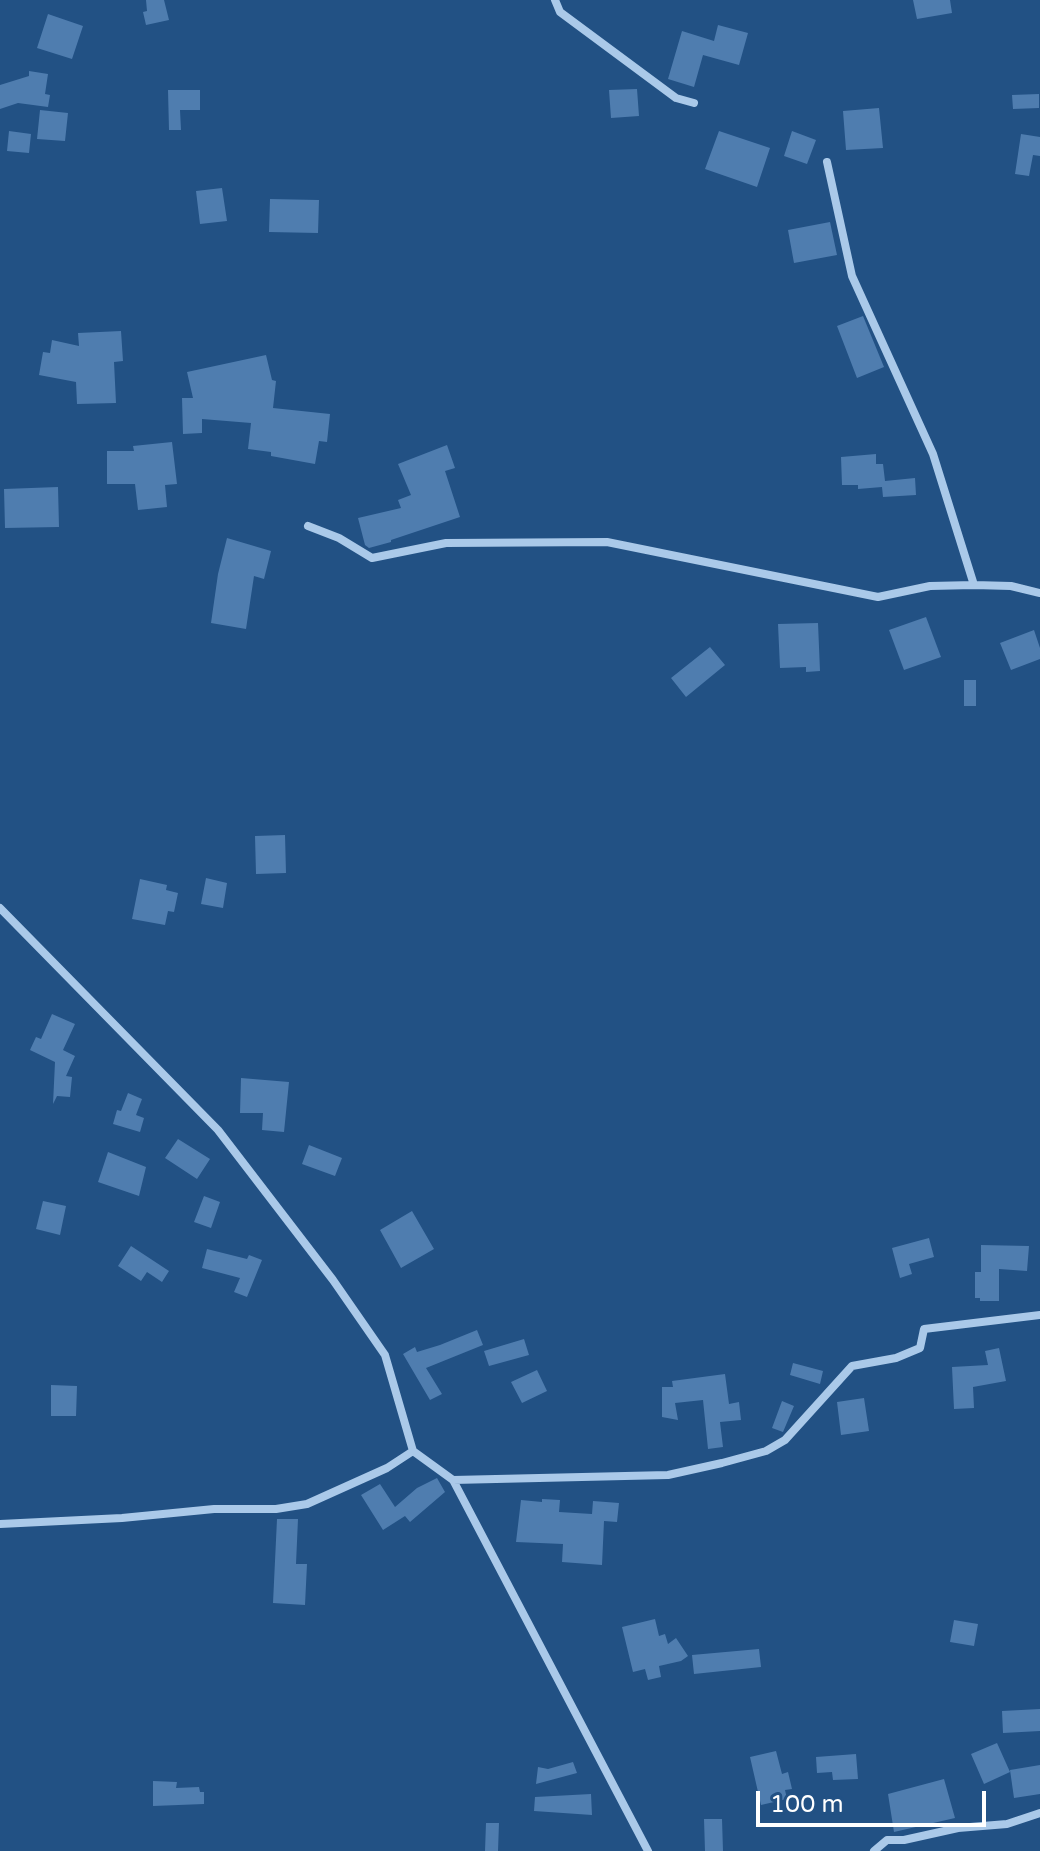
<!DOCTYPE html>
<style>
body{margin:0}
#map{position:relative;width:1040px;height:1851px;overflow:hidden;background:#225184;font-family:"Varela Round",sans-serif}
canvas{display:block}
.scale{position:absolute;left:756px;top:1791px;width:230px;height:36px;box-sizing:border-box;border:4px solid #fff;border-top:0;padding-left:10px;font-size:24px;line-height:28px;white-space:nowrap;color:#fff;-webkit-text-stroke:6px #225184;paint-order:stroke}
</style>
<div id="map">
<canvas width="1040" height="1851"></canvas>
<div class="scale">100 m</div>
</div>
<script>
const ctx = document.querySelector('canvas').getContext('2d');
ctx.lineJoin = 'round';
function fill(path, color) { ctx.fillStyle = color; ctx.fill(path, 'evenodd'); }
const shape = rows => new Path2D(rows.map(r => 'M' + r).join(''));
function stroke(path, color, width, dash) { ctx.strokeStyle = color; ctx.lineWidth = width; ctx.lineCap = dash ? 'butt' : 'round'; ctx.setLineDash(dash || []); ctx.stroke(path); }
fill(shape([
 [146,0,164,0,169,20,146,25,143,12,147,11],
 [913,0,950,0,952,13,917,19],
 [48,14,83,26,72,59,37,48],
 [718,25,748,33,739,65,703,55,694,87,668,79,682,31,714,41],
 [29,71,48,74,45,94,50,95,48,107,18,103,0,109,0,85,29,76],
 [637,89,639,116,611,118,609,90],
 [168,90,200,90,200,110,180,110,181,130,169,130],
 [1039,94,1039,108,1013,109,1012,95],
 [879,108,883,148,846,150,843,111],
 [40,110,68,113,65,141,37,139],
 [9,131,31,134,29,153,7,151],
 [719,131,770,148,757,187,705,169],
 [792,131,816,140,807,164,784,156],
 [1021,134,1040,137,1040,156,1033,155,1029,176,1015,174],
 [222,188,227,221,200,224,196,191],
 [270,199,319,200,318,233,269,232],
 [830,222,837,255,794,263,788,230],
 [863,316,884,367,857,378,837,326],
 [121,331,123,361,114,362,116,403,77,404,76,382,39,375,43,352,50,353,52,340,79,346,78,333],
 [266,355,272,380,276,381,273,408,330,414,327,442,319,441,315,464,271,456,271,452,248,449,251,423,202,419,202,433,183,434,182,398,193,398,187,372],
 [172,442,177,484,165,485,167,507,138,510,135,484,107,484,107,451,134,451,133,446],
 [447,445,455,468,445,471,460,517,391,540,391,542,369,548,365,545,358,518,401,508,398,500,411,495,398,464],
 [876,454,876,464,883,464,885,481,915,478,916,495,883,497,882,487,858,489,858,485,842,485,841,457],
 [58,487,59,527,5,528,4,489],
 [227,538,271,551,264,579,254,576,246,629,211,623,218,574],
 [926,617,941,657,904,670,889,630],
 [818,623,820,671,806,672,806,667,780,668,778,624],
 [1034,630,1040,648,1040,659,1011,670,1000,643],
 [710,647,725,665,686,697,671,678],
 [964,680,976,680,976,706,964,706],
 [285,835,286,873,256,874,255,836],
 [206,878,227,883,223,908,201,904],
 [140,879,167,885,166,890,178,893,174,912,168,911,165,925,132,919],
 [52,1014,75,1024,63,1050,75,1056,66,1076,72,1077,70,1097,57,1096,53,1104,55,1062,30,1050,36,1037,41,1039],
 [241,1078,289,1082,284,1132,262,1130,263,1113,240,1113],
 [128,1093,142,1099,136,1115,144,1118,140,1132,113,1124,117,1110,121,1111],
 [178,1139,210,1159,197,1179,165,1158],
 [309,1145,342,1158,335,1176,302,1164],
 [108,1152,146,1167,139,1196,98,1182],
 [204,1196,220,1202,211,1228,194,1222],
 [43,1201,66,1206,60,1235,36,1229],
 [412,1211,434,1249,401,1268,380,1230],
 [929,1238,934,1257,909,1264,912,1274,900,1278,892,1248],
 [981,1245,1029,1246,1027,1271,999,1269,999,1301,980,1301,980,1298,975,1298,975,1272,981,1272],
 [131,1246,169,1271,162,1282,147,1272,141,1281,118,1266],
 [207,1249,247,1259,249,1255,262,1260,247,1297,234,1292,240,1278,202,1268],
 [477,1330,483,1345,426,1368,442,1394,430,1400,403,1354,415,1347,417,1352,440,1345],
 [524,1339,529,1355,489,1366,484,1351],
 [999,1348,1006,1381,973,1387,974,1408,954,1409,952,1367,988,1365,985,1351],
 [793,1363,823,1371,820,1384,790,1375],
 [537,1370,547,1391,522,1403,511,1382],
 [725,1374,729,1404,739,1402,741,1420,720,1422,723,1447,708,1449,703,1400,675,1403,678,1420,662,1417,662,1387,673,1387,672,1381],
 [51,1385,77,1386,76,1416,51,1416],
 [864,1398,869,1431,841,1435,837,1402],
 [782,1401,794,1406,783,1432,772,1428],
 [437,1478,445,1492,410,1522,405,1516,383,1530,361,1495,380,1484,395,1507,417,1488],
 [542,1499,560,1500,559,1512,592,1514,593,1501,619,1503,617,1522,604,1521,602,1565,562,1562,563,1544,516,1542,521,1500,542,1502],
 [277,1519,298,1519,296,1564,307,1564,305,1605,273,1603],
 [655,1619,659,1636,665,1634,668,1644,676,1638,688,1656,681,1661,659,1666,661,1677,648,1680,645,1669,633,1672,622,1627],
 [954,1620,978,1624,974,1646,950,1642],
 [759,1649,761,1667,694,1674,692,1655],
 [1040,1709,1040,1731,1003,1733,1002,1711],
 [997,1743,1010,1772,984,1784,971,1754],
 [776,1751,782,1774,788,1772,792,1789,785,1790,787,1799,761,1805,750,1757],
 [856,1754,858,1779,833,1780,832,1772,817,1773,816,1757],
 [573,1762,577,1773,536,1784,538,1767,548,1769],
 [1040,1765,1040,1794,1014,1798,1010,1770],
 [944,1779,955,1818,894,1832,888,1794],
 [153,1781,177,1782,176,1788,199,1787,200,1792,204,1792,204,1804,153,1806],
 [591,1794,592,1815,534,1811,535,1797],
 [704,1819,722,1819,723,1851,705,1851],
 [486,1823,499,1823,498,1851,485,1851]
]), '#4f7daf');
stroke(shape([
 [555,0,560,12,676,98,694,103],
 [827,162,852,276,933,454,974,585],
 [308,526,339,538,372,558,446,543,607,542,878,597,930,586,974,585,1011,586,1040,593],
 [0,908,218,1130,333,1280,385,1355,413,1451,453,1480,648,1851],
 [453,1480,668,1475,722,1463,766,1451,785,1440,852,1366,896,1358,920,1348,924,1329,1040,1315],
 [0,1524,122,1518,214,1509,276,1509,307,1504,387,1468,413,1451],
 [874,1851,887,1840,904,1840,958,1828,1007,1824,1040,1813]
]), '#aac9e9', 8);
</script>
